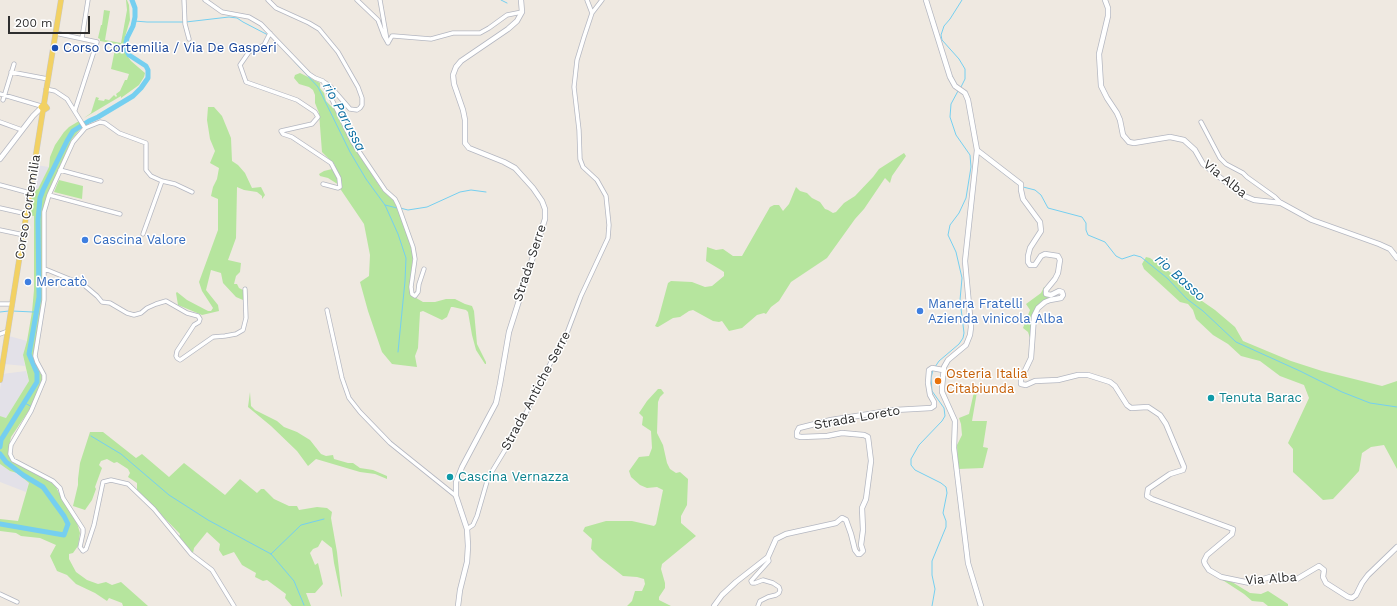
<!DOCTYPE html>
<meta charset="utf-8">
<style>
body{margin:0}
#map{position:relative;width:1397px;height:606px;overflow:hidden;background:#efe9e1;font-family:"Work Sans",sans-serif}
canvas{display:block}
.scale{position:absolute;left:8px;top:16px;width:82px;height:18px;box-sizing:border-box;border:2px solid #2e2e2e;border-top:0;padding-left:5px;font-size:12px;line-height:14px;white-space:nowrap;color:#2e2e2e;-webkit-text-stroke:3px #fff;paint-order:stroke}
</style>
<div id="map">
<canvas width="1397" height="606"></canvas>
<div class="scale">200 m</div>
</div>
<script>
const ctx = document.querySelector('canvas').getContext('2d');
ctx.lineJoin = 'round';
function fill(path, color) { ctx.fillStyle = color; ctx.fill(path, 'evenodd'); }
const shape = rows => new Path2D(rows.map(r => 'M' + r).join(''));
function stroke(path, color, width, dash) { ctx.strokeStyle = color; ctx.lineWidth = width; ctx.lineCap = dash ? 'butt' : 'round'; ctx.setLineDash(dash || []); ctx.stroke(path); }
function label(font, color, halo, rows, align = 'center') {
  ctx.font = font + ' "Work Sans",sans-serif'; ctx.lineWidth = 3; ctx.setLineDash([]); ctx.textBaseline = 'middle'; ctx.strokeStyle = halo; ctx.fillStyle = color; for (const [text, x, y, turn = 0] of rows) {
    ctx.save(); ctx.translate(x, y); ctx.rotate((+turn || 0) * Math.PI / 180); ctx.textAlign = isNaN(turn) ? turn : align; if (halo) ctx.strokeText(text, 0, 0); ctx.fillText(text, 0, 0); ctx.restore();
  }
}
fill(shape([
 [36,165,49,167,38,190,31,192],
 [9,336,27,341,23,355,25,366,4,364],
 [26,371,29,381,6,418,0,416,0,390,2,374],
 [0,464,10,471,17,473,29,483,26,492,0,482]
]), '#e3e1e8');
fill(shape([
 [126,0,127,0,129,5,130,20,125,37,123,50,131,61,145,73,144,77,139,85,121,98,121,96,84,118,91,113,96,97,99,98,98,100,104,101,105,99,109,100,114,95,116,97,117,96,116,94,120,91,125,80,127,80,129,74,111,69,116,44,100,41,100,39,98,38,101,25,102,25,104,10,110,11,105,40,121,43,127,10],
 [300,73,320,83,320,88,324,93,326,101,337,112,342,126,352,143,382,190,394,201,399,210,411,247,413,256,410,287,411,295,423,302,435,302,446,299,455,299,465,304,472,306,474,311,477,344,486,362,486,364,485,364,476,350,472,335,468,312,466,310,453,307,451,307,447,317,442,320,423,311,420,312,418,348,415,356,417,367,392,364,382,352,368,311,360,282,369,276,370,255,364,224,341,190,339,185,328,178,320,176,319,174,324,171,332,169,334,168,335,165,322,152,319,113,315,103,315,95,313,90,309,87,299,84,294,78,295,75],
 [208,107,214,107,222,116,231,138,232,161,238,165,245,173,252,188,261,187,265,195,262,199,262,196,257,192,244,190,237,187,236,238,228,260,241,263,240,272,236,276,234,284,237,284,239,288,243,290,243,300,236,297,223,283,221,273,211,270,206,290,218,305,219,311,202,315,178,305,176,293,177,292,187,300,208,311,211,311,213,308,202,291,199,282,218,230,218,199,211,196,213,187,217,179,219,168,210,163,215,151,210,139,207,120],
 [79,121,82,127,72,139,47,196,42,212,43,297,35,355,36,364,42,376,42,381,30,409,11,437,8,451,9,456,55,485,62,499,77,523,80,533,78,546,73,553,69,554,69,559,76,572,87,580,98,584,106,582,112,585,121,582,148,606,123,606,122,603,109,598,107,601,95,593,76,584,67,575,57,571,50,556,56,545,40,538,21,536,16,533,0,531,0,519,18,521,29,483,17,473,10,471,0,464,0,416,6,418,29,381,23,355,27,341,32,312,34,290,34,216,28,215,31,192,38,189,49,167,50,157,55,145,64,132,69,127],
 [904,153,906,156,892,176,890,183,885,178,864,209,855,219,827,258,791,282,779,301,771,307,766,314,764,313,757,315,742,328,729,331,722,321,719,322,713,321,693,310,689,311,680,317,673,318,658,327,657,327,655,326,658,320,668,283,671,281,692,282,705,287,712,286,724,276,724,272,721,270,706,261,707,247,716,250,723,249,733,256,742,256,770,207,774,205,779,205,783,211,789,204,796,187,800,191,807,193,812,198,820,202,825,209,828,210,833,213,836,212,844,203,855,196,873,177,879,169],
 [59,180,83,186,82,199,54,192],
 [1146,257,1150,258,1174,275,1189,292,1215,310,1235,327,1243,341,1291,361,1322,371,1382,386,1397,381,1397,469,1384,445,1371,447,1362,453,1359,471,1349,482,1333,499,1323,500,1305,483,1293,472,1293,449,1288,443,1309,398,1304,385,1280,376,1260,361,1241,356,1228,344,1213,335,1196,319,1193,310,1188,304,1180,302,1144,269,1142,264],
 [1044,287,1046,288,1046,296,1050,299,1032,315,1031,322,1031,341,1028,332,1023,328,1030,310,1026,304,1041,293],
 [658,389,661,389,664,393,660,397,658,402,657,433,663,445,667,463,670,469,676,473,680,472,688,479,687,505,681,516,681,523,696,536,662,564,661,569,665,583,665,588,659,597,659,600,671,606,627,606,632,601,635,591,642,591,645,584,644,579,637,577,623,576,600,558,591,549,592,539,583,531,585,527,606,521,632,521,654,526,656,524,663,490,657,487,647,488,640,485,631,477,629,471,639,457,649,456,652,448,651,431,642,425,643,417,639,413,647,401],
 [250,392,251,406,255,410,277,421,284,427,297,432,310,440,321,454,326,456,333,455,334,459,348,463,353,463,360,468,373,470,387,476,387,479,375,474,360,472,316,459,308,466,297,451,271,426,248,407],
 [974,392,977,392,972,421,987,421,983,447,988,448,983,468,958,469,957,445,962,435,961,424,959,418,969,414],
 [90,432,103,432,136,458,142,454,169,477,184,463,225,495,240,479,257,493,261,489,264,489,274,499,289,506,297,506,299,510,317,507,327,508,332,512,331,518,337,552,342,597,341,596,334,563,332,548,322,540,318,547,313,549,310,553,315,565,318,563,323,584,315,593,306,593,311,606,292,606,285,598,286,594,267,580,263,581,255,577,256,573,242,565,234,552,223,556,219,550,220,544,207,532,194,548,193,553,179,537,180,534,137,490,137,483,128,477,130,473,128,469,117,462,114,463,107,459,101,461,99,465,102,468,95,487,96,489,92,500,85,510,73,506,78,485,78,479,80,463],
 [1221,579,1232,582,1250,593,1261,594,1268,591,1288,604,1288,606,1268,606,1263,602,1252,601,1244,594]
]), '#b6e59e');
stroke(shape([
 [501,0,507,3],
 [134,21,147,22,183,22],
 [186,22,229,17,237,18,243,22,268,35],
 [294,61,318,87,350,152,366,179,385,205,398,234,406,258,405,281,398,352],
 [961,87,965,79,965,69,959,59,942,40,941,35,944,26,950,19,962,0],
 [992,164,1020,186],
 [1023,187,1035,190,1041,195,1048,208,1082,217,1086,223,1086,230,1088,235,1105,242,1116,256,1122,259,1134,255,1141,257,1167,278,1187,299,1203,311,1236,342,1300,371,1342,392,1370,403,1397,407],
 [385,205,397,208],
 [400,208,408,210,427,207,460,192,471,190,486,192],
 [12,311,33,312,36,311],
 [0,312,9,311],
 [935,367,939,361,959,344,963,338,964,333,960,300,962,278,956,252,948,235,950,225,959,213,966,198,971,167,970,155,956,135,950,117,951,104,958,91],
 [23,402,32,407],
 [91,436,121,454,169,495,208,520,271,554,294,581,304,605],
 [271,554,301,525,324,519],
 [932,606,935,589,932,575,932,561,946,527,946,521,943,513,947,493,946,487,941,483,915,470,911,465,911,459,919,445,942,421,945,416,944,408,932,391,931,378,933,370]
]), '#75cff0', 1);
stroke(shape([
 [0,447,1,440,37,382,37,373,29,354,39,297,38,220,40,198,43,190,67,141,73,131,89,121,98,117,133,96,141,88,148,78,148,70,146,66,129,55,125,48,127,38,133,26,135,17,135,8,132,0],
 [0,454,6,462,23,475,43,487,56,505,64,516,68,524,64,535,0,524]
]), '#75cff0', 5);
const street = shape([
 [184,0,185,24,189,39],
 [205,0,222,12,249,17,261,24,309,74,315,78,323,81,352,141,385,190,395,199,398,205,413,247,415,259,411,287,412,294,415,296,418,292,419,284,424,269],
 [268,0,276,8,309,23,319,29,338,52,358,87,362,98,362,105,360,108,357,110,350,109,330,86,324,82],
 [357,0,378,20,384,36,388,43],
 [380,0,387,40],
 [587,0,592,13],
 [55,33,97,42,75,110],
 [270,33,264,45,249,52,240,65,246,82,297,100,315,112,318,117,312,124,281,131,283,134,292,137,331,163,339,178,340,187,338,188,323,184],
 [82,38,88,0],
 [388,43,392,36,394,36,431,39,453,33,480,33,489,28,507,15,522,12],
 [11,72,48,79],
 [46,89,55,91,67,99,85,128],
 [0,94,41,106],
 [3,100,14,64],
 [0,122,22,130],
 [1201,122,1220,158,1226,164,1243,173,1247,177,1275,197,1281,203],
 [60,170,101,181],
 [0,185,30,193],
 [192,192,175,184,162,181,151,176,146,170,146,143,119,133,105,123,100,122,85,128,73,142,49,195,44,212,44,300,35,356,37,362,44,375,44,380,31,411,11,445,10,454,13,460,53,481,60,488,63,498,83,529,83,533,80,547,83,551,86,549,94,525,103,482,111,480,128,484,154,509,191,554,212,570,234,606],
 [49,195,120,214],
 [0,208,27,214],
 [0,230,24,235],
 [143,234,162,181],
 [45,269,84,285,97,296,102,302,110,303,127,313,134,315,141,313,147,308,156,304,166,301,187,313,198,316,200,319,199,322,194,325,177,351,176,356,177,358,180,360,213,337,225,336,236,334,243,330,246,318,245,289],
 [0,304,12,304],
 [327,310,342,378,349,398,360,412,390,443,456,496],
 [0,334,8,331],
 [467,529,473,525,477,516,488,478,505,450,526,413,552,360,564,341,581,296,608,238,609,225,606,196,597,180,583,167,580,159,579,130,574,87,577,60,584,37,592,13,602,0],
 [0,594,17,602],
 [758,606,760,601,768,597,776,595,779,593,780,590,779,587,773,583,763,580,755,583,752,583,751,581,769,561,768,557]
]);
const secondary = shape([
 [926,0,950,77,955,86,965,93,968,100,977,150,965,261,971,327,970,335,966,345,948,360,944,367,942,387,942,392,955,421,954,448,968,563,981,606],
 [1105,0,1108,8,1108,16,1099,54,1101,86,1107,98,1117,113,1120,120,1123,135,1129,142,1134,143,1170,137,1184,140,1195,150,1203,164,1242,195,1254,200,1281,203,1312,220,1379,244,1390,249,1397,258],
 [977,150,1021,184,1021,190,1023,199,1040,222,1041,231,1030,248,1028,256,1028,262,1030,265,1035,265,1041,256,1045,254,1058,256,1060,260,1058,273,1055,279,1046,290,1046,294,1051,295,1059,291,1062,292,1063,295,1061,298,1050,300,1045,302,1038,308,1034,316,1031,358,1021,379,1021,384,1026,385,1035,381,1058,380,1078,375,1088,375,1110,382,1115,386,1127,405,1131,408,1148,407,1160,415,1166,424,1184,467,1183,470,1170,474,1148,489,1147,496,1152,499,1233,529,1232,534,1207,555,1204,561,1205,564,1209,570,1221,577,1250,583,1270,577,1297,579,1319,566,1324,570,1323,577,1326,583,1348,597,1352,598,1356,595,1362,583,1368,575,1397,547],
 [0,159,33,116,41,108],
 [458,606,460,590,467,562,468,546,467,529,456,496,456,482,462,467,496,403,500,384,509,332,545,219,545,209,542,201,533,188,515,168,504,162,469,148,465,143,465,120,463,110,454,84,453,75,456,67,461,61,508,29,517,21,522,12,521,0],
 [714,606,722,595,736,582,768,557,776,539,786,534,836,523,842,518,846,520,851,534,855,550,858,554,860,554,863,551,861,545,863,530,862,508,866,499,871,461,868,437,864,435,842,433,827,436,801,437,797,436,797,432,799,428,831,420,895,410,931,408,934,406,934,402,930,395,928,383,929,370,932,368,943,370]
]);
const primary = shape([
 [44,104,47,108,44,110,41,107,44,104,61,0],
 [0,380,43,110]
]);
stroke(street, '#b4b7c1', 5);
stroke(secondary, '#b4b7c1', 6);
stroke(primary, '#c9c9c9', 6);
stroke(street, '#fff', 3.5);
stroke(secondary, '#fff', 4.5);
stroke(primary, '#f2d163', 5);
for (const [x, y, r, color] of [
 [55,48,4,"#1a4fb4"],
 [85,240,4,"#3f7fe0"],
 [28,282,4,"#3f7fe0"],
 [920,311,4,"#3f7fe0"],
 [938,381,4,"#e8710a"],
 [1211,398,4,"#0f9aa8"],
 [450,477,4,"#0f9aa8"]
]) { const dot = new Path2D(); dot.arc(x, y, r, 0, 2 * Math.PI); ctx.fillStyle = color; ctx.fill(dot); stroke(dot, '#fff', 1.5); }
label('13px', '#164399', '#fff', [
 ["Corso Cortemilia / Via De Gasperi",63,48]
], 'left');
label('13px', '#2e2e2e', '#fff', [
 ["Via Alba",1225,179,39],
 ["Corso Cortemilia",28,207,-81],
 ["Strada Serre",530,263,-72],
 ["Strada Antiche Serre",536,391,-62],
 ["Strada Loreto",857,418,-10],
 ["Via Alba",1271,579,-4]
]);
label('13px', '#366cbe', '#fff', [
 ["Cascina Valore",93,240],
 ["Mercatò",36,282],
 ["Manera Fratelli",928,304],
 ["Azienda vinicola Alba",928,319]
], 'left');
label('13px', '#c56008', '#fff', [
 ["Osteria Italia",946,374],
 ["Citabiunda",946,389]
], 'left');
label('13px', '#0d838f', '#fff', [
 ["Tenuta Barac",1219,398],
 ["Cascina Vernazza",458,477]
], 'left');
label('italic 14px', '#0d6fa3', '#fff', [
 ["rio Parussa",344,117,62],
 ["rio Basso",1180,278,42]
]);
</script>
